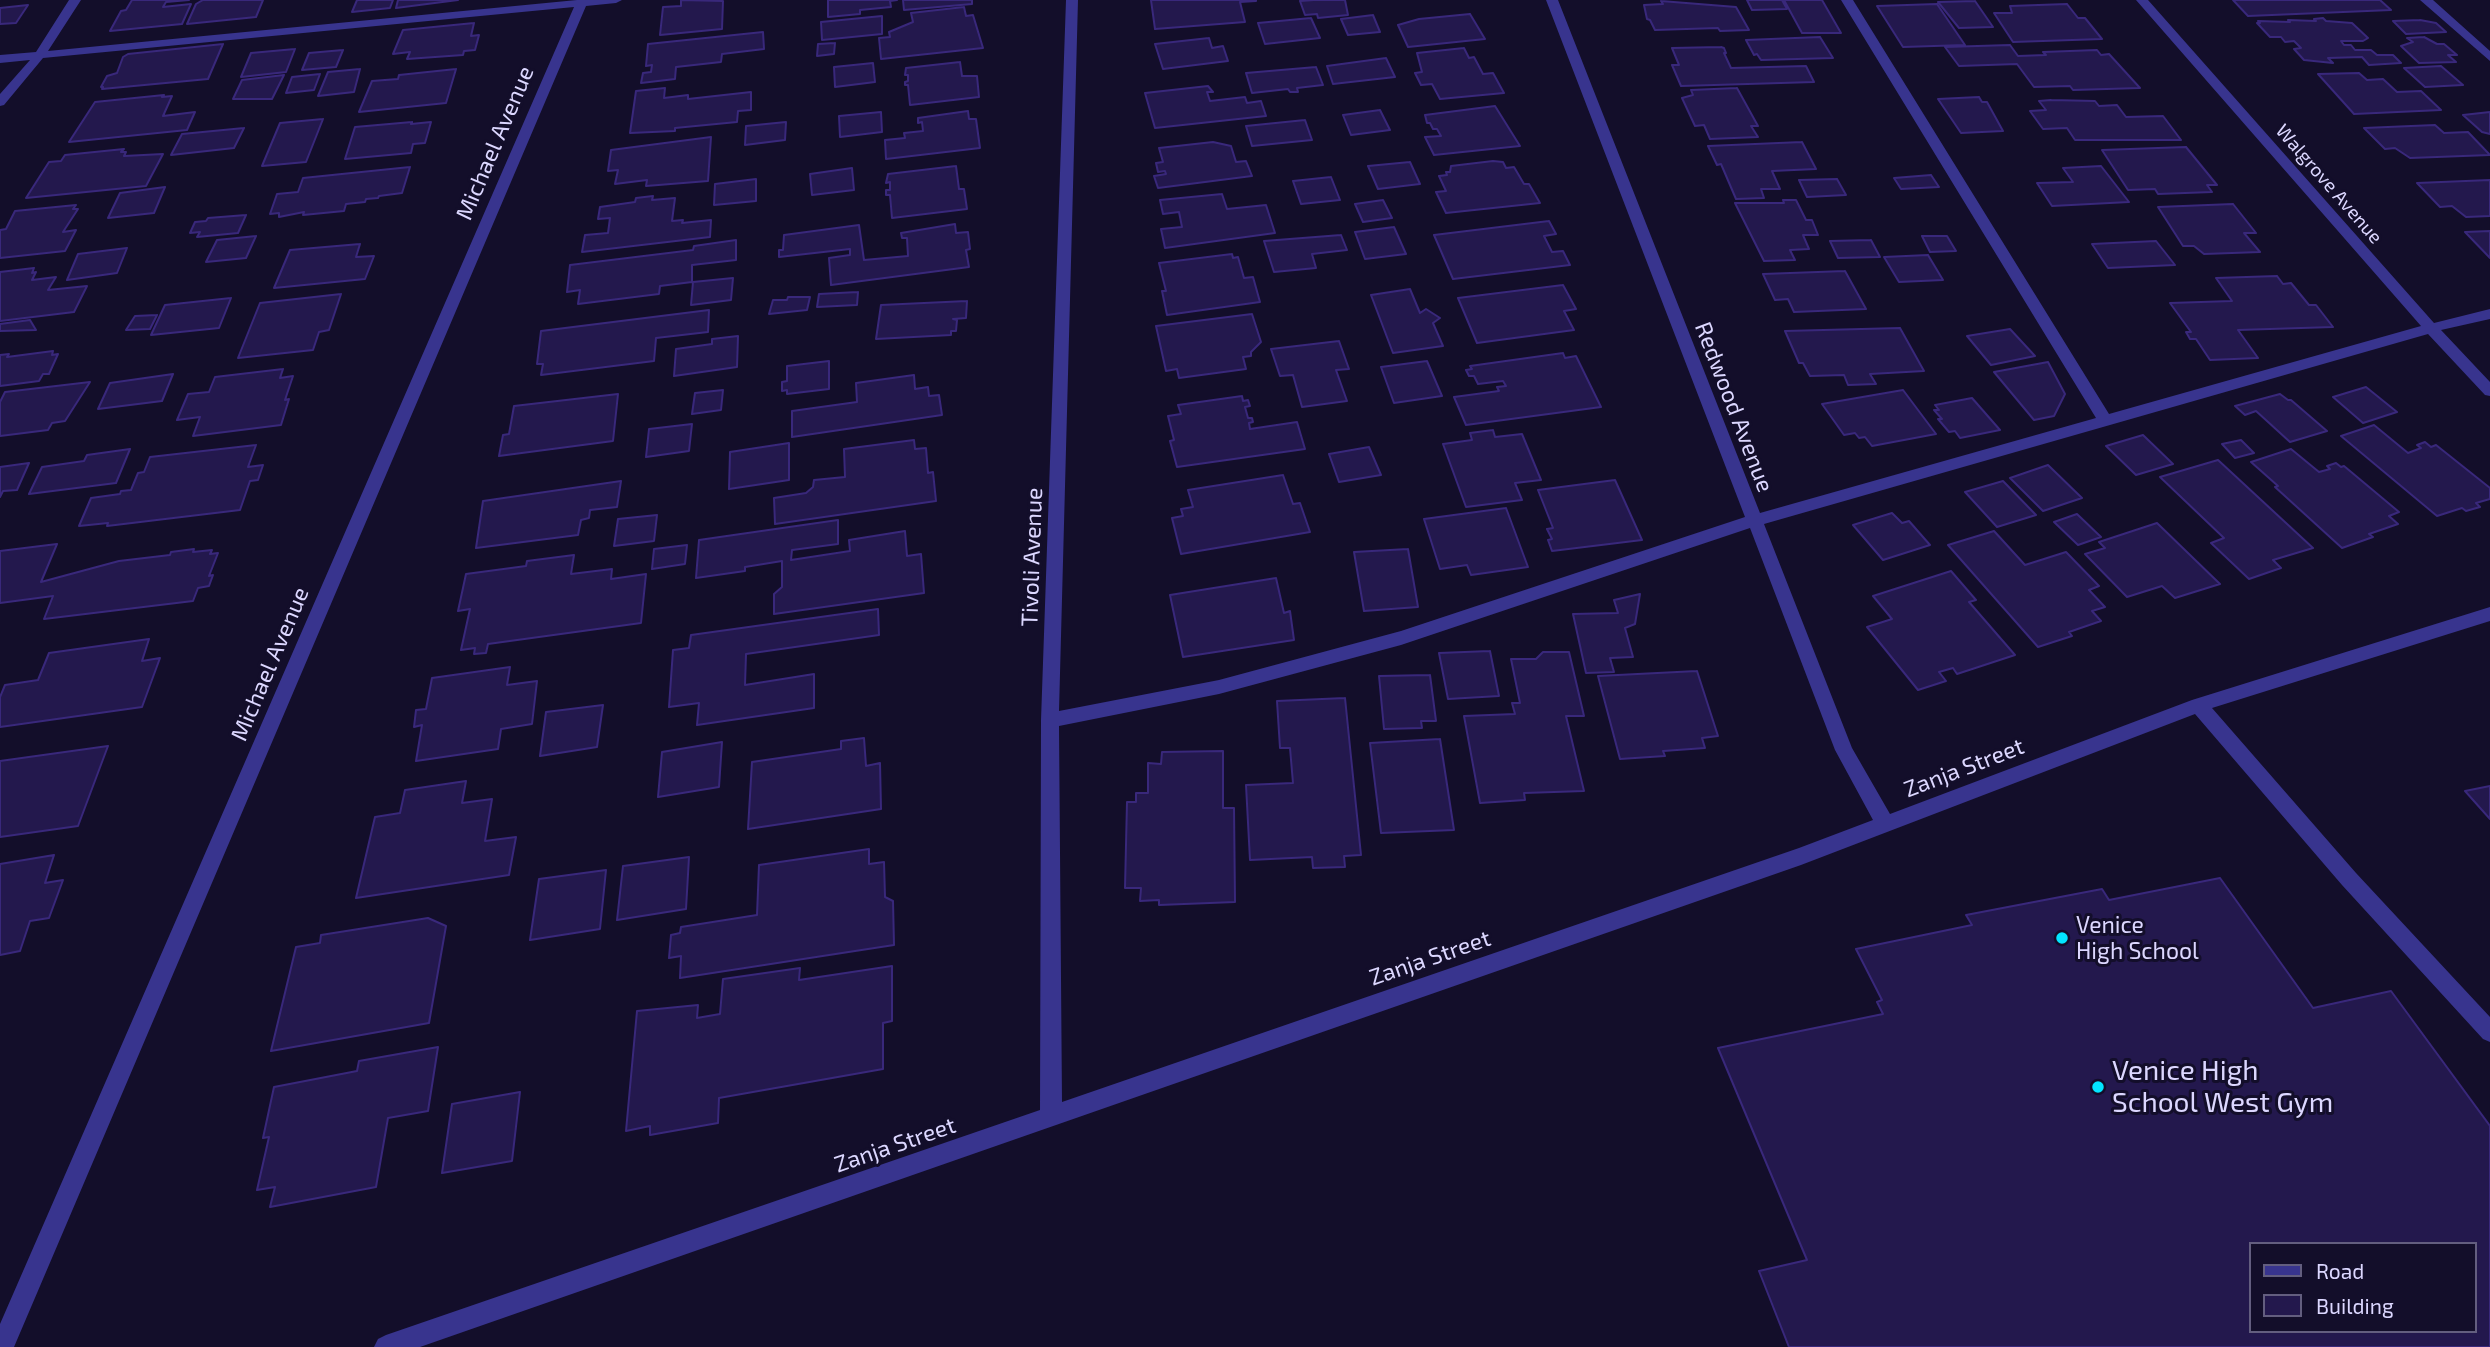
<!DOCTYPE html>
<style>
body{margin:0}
#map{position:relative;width:2490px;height:1347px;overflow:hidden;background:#130e2a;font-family:"Exo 2",sans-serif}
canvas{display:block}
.legend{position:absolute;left:2249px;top:1242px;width:228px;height:91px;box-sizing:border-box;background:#130e2a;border:2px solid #635e7f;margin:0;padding:9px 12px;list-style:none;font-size:21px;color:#dcd7ff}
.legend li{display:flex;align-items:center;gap:14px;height:35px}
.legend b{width:35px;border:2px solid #635e7f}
</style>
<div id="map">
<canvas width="2490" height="1347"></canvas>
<ul class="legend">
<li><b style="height:9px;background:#38348e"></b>Road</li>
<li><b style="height:19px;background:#23184d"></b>Building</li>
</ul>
</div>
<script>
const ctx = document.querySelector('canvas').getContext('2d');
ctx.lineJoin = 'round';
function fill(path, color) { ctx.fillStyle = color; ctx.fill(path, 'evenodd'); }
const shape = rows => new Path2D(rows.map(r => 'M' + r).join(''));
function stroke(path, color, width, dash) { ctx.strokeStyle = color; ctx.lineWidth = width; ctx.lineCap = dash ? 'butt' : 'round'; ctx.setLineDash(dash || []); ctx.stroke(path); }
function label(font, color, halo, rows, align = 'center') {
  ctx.font = font + ' "Exo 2",sans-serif'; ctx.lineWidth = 6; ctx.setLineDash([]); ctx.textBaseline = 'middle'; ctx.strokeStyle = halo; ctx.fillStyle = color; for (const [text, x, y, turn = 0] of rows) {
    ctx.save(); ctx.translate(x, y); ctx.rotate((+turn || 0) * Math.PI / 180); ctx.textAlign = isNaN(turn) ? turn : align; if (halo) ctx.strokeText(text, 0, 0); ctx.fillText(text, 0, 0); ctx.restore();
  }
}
const building = shape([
 [132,0,189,0,166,2,163,7,191,4,182,24,110,31,121,11,126,10,132,0],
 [203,0,263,0,256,17,187,24,196,4,203,0],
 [357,0,393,0,390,8,352,12,357,0],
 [398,0,458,0,396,8,398,0],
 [681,0,723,1,722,29,660,35,663,7,681,6,681,0],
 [828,0,897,0,890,1,891,7,860,10,860,14,828,17,828,0],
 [903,0,972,0,972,4,904,10,903,0],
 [1151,0,1256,0,1256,1,1240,2,1245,22,1155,29,1151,0],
 [1314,0,1345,0,1348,15,1318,18,1317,14,1305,15,1300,1,1314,0],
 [1747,0,1782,0,1787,9,1752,10,1747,0],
 [1784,0,1822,0,1841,33,1802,33,1784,0],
 [2233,0,2380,0,2391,10,2248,16,2233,0],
 [1661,1,1736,7,1749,30,1720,31,1718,28,1655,30,1650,20,1647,19,1644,5,1663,4,1661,1],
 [1975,1,1993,27,1959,28,1938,2,1975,1],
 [1937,4,1965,45,1903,47,1877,6,1937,4],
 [2067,4,2078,18,2085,18,2102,39,2013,42,1994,13,2012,13,2010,6,2067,4],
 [28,5,16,23,0,24,0,8,28,5],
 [964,7,966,16,973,15,983,48,881,59,879,38,890,37,889,32,913,22,911,13,964,7],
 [1470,14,1485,39,1408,47,1398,25,1419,19,1470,14],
 [1373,15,1380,32,1348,35,1341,19,1373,15],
 [882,16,882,34,822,40,821,22,882,16],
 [1311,18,1320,38,1265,44,1258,23,1311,18],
 [2323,18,2326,21,2352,23,2368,38,2363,41,2341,41,2344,45,2351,45,2355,50,2371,50,2377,55,2393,55,2401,63,2369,65,2362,57,2328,58,2333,63,2304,60,2294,49,2301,48,2294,41,2285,42,2281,37,2270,37,2257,23,2260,23,2258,21,2290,22,2288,20,2316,21,2314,19,2323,18],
 [2420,20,2436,23,2446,32,2406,34,2393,21,2420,20],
 [474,23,471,36,479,35,475,50,464,51,463,55,407,59,410,52,393,54,403,30,474,23],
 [763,32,764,49,722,54,721,62,676,67,675,79,641,83,643,73,651,72,652,65,646,66,648,44,763,32],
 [1820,37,1833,58,1761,60,1757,54,1754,55,1746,40,1820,37],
 [2424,37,2437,44,2444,44,2457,55,2448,55,2456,62,2419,63,2401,46,2413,42,2407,38,2424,37],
 [1209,38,1212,48,1223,46,1228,61,1163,69,1155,44,1209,38],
 [835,43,834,54,817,56,818,44,835,43],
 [223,44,208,79,102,89,103,87,101,87,107,76,117,73,123,57,128,54,223,44],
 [2010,45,2018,56,2046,55,2043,52,2097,50,2101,55,2109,54,2140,88,2073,90,2070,86,2034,87,2017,64,1959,66,1945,47,2010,45],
 [1721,47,1724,48,1726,53,1724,53,1731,68,1806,66,1814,82,1681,86,1672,65,1679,65,1672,48,1721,47],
 [1464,48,1469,58,1474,57,1483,74,1493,73,1504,93,1440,99,1432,84,1421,85,1415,73,1422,72,1417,53,1464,48],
 [295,49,286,72,241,77,251,53,295,49],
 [343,50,336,67,302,70,309,53,343,50],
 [1386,58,1395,77,1333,84,1327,66,1386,58],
 [960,62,962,76,977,76,979,97,910,105,908,85,905,85,905,82,908,81,908,75,905,75,906,68,960,62],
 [873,63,875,82,835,87,834,67,873,63],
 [2441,66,2463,85,2425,87,2404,68,2441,66],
 [1316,67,1323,85,1297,88,1298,92,1290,92,1288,89,1252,93,1246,73,1316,67],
 [360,69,354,92,318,96,328,72,360,69],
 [456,69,446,103,359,112,372,81,398,79,399,75,456,69],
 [2359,73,2367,80,2383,79,2397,92,2421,91,2441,110,2354,114,2318,74,2359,73],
 [320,74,314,90,286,93,292,77,320,74],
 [284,75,272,99,233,99,242,80,284,75],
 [1208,86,1213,92,1207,92,1210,101,1245,97,1247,103,1261,101,1266,116,1155,128,1145,93,1208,86],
 [665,88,664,98,688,95,688,99,751,92,751,110,738,111,737,122,675,128,675,131,630,133,636,91,665,88],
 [1737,88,1758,126,1751,126,1758,137,1710,139,1704,125,1695,126,1682,98,1693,95,1691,90,1737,88],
 [164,95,162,97,172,96,163,116,195,112,187,130,69,142,95,102,164,95],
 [1979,97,1982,102,1987,102,2003,131,1961,133,1938,99,1979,97],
 [2051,100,2095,101,2099,106,2117,105,2126,117,2163,116,2181,140,2075,140,2067,128,2043,129,2030,111,2046,110,2039,101,2051,100],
 [1495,106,1520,146,1434,155,1425,137,1441,136,1437,129,1433,129,1430,123,1427,123,1425,115,1495,106],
 [1380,110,1390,130,1351,135,1343,115,1380,110],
 [968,111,969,119,976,119,980,148,886,159,885,140,905,138,904,133,923,131,922,122,918,123,918,118,968,111],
 [881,112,882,132,840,137,839,116,881,112],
 [2490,112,2490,134,2482,132,2463,115,2490,112],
 [323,119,306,162,262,166,280,123,323,119],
 [1305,120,1312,140,1252,146,1246,126,1305,120],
 [412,122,411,124,431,122,425,143,413,144,411,153,345,159,355,127,412,122],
 [786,122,785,140,745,145,746,126,786,122],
 [2435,125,2444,133,2468,132,2490,155,2410,158,2395,148,2385,149,2364,128,2435,125],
 [244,128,234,148,171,155,182,134,244,128],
 [711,137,708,181,646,186,647,180,615,184,618,170,608,171,611,150,711,137],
 [1213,142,1231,146,1236,162,1246,161,1252,176,1158,188,1154,176,1166,174,1165,171,1158,172,1156,163,1163,162,1159,148,1213,142],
 [1802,142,1816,169,1772,171,1780,189,1761,189,1764,198,1736,199,1721,164,1717,165,1708,146,1802,142],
 [2186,147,2217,185,2207,185,2212,192,2158,194,2155,189,2128,190,2102,150,2186,147],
 [124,149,121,152,126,152,124,156,163,154,146,186,26,198,49,162,61,161,65,155,124,149],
 [1493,161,1503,162,1506,168,1514,167,1524,184,1529,184,1540,203,1446,213,1436,192,1446,191,1439,176,1447,175,1446,172,1450,172,1451,166,1493,161],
 [1410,162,1420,184,1378,189,1368,166,1410,162],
 [956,166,959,189,964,189,967,209,892,218,890,195,886,195,886,190,890,190,890,182,886,183,888,174,956,166],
 [2101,166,2129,202,2052,206,2037,183,2073,182,2063,168,2101,166],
 [410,167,402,193,379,196,378,198,366,199,365,202,346,204,344,211,303,215,304,212,279,217,279,213,270,214,277,194,298,192,303,178,410,167],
 [852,168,854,190,812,195,810,174,852,168],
 [1931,175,1939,187,1901,189,1894,178,1931,175],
 [1331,177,1340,200,1301,204,1293,181,1331,177],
 [756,179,756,201,714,205,715,184,756,179],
 [1837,179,1846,195,1807,197,1799,180,1837,179],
 [2490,180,2490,216,2466,217,2452,206,2440,207,2417,183,2490,180],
 [165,187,154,213,108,218,120,193,165,187],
 [1222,194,1227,209,1266,205,1275,233,1165,248,1161,229,1182,227,1179,212,1163,214,1160,200,1222,194],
 [653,196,652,200,675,198,672,221,683,220,682,223,711,220,710,237,582,252,585,235,608,233,610,218,598,219,600,207,635,202,636,198,653,196],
 [1383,200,1392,218,1363,222,1355,204,1383,200],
 [1783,200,1796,200,1806,220,1812,220,1818,235,1803,235,1809,249,1790,250,1795,260,1764,261,1735,203,1784,203,1783,200],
 [2233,204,2256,233,2244,233,2260,252,2204,254,2194,246,2183,246,2158,207,2233,204],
 [76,205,73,209,78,209,63,232,76,230,65,251,0,258,0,230,6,229,15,211,76,205],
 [246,215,238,233,197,237,200,232,190,233,195,222,206,221,208,218,246,215],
 [1549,221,1556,234,1544,236,1552,252,1563,251,1570,265,1453,279,1434,235,1549,221],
 [955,224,956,233,968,232,970,249,966,250,969,267,831,285,829,258,850,255,850,249,779,257,779,250,783,250,784,235,859,225,864,260,908,256,907,238,902,238,901,233,955,224],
 [1394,227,1406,254,1365,259,1355,232,1394,227],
 [2490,231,2490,258,2465,232,2490,231],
 [1341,235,1347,250,1312,254,1316,268,1274,272,1264,241,1341,235],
 [256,236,246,258,206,262,217,240,256,236],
 [1922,236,1947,236,1956,251,1930,252,1922,236],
 [736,240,736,260,692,265,692,282,660,286,659,294,578,304,580,290,567,292,570,265,693,250,694,246,736,240],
 [1871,240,1880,257,1838,258,1830,241,1871,240],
 [2156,241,2175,265,2108,268,2092,244,2156,241],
 [360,244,356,257,374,256,365,279,274,288,290,250,360,244],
 [127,248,117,273,67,280,78,254,127,248],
 [1232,254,1233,258,1238,257,1244,278,1253,277,1260,302,1167,315,1162,291,1166,291,1159,263,1232,254],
 [1928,255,1943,280,1899,282,1884,257,1928,255],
 [34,268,32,273,36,272,32,280,56,277,48,290,87,286,74,312,0,321,0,272,34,268],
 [1845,271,1866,309,1794,312,1788,299,1775,300,1763,274,1845,271],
 [2277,276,2283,284,2291,283,2309,305,2316,305,2333,327,2238,330,2258,358,2210,360,2196,339,2190,339,2186,332,2191,332,2170,303,2232,301,2216,278,2277,276],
 [733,278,731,300,691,305,693,282,733,278],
 [1563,285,1576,309,1564,311,1574,330,1477,343,1458,298,1563,285],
 [1410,289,1420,313,1426,309,1440,318,1433,323,1443,346,1393,353,1371,295,1410,289],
 [858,292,857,305,817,307,819,294,858,292],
 [341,294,329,330,319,332,313,350,238,358,260,303,341,294],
 [788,297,810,297,807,310,769,314,773,300,787,300,788,297],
 [231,298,219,328,151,335,165,305,231,298],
 [967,301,966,318,953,319,957,320,956,331,951,331,951,335,876,339,881,305,967,301],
 [709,310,708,332,656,338,654,361,541,375,543,364,537,364,541,331,709,310],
 [1252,314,1261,342,1251,352,1251,356,1243,357,1246,369,1179,378,1177,369,1166,371,1156,326,1252,314],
 [157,315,150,329,126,330,135,316,157,315],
 [30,320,36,330,0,331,0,324,30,320],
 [1900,328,1924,371,1870,374,1876,384,1848,385,1844,375,1810,376,1803,363,1799,363,1785,331,1900,328],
 [2010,329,2035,356,1991,365,1967,336,2010,329],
 [738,336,737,367,674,376,676,349,712,344,712,339,738,336],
 [1339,341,1349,369,1336,370,1347,401,1302,407,1293,375,1280,376,1271,349,1339,341],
 [53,351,52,355,58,354,49,374,43,374,39,381,0,386,0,355,9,354,7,357,53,351],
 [1563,353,1565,358,1576,356,1601,407,1466,425,1454,397,1499,391,1497,387,1506,386,1503,381,1478,384,1474,376,1469,376,1466,370,1472,369,1470,366,1563,353],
 [829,361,829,389,787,394,787,390,782,391,782,382,787,381,787,366,829,361],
 [1427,361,1442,396,1394,403,1381,367,1427,361],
 [2048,362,2065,394,2054,416,2034,420,1994,372,2048,362],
 [283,369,280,378,293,376,285,400,289,399,281,425,193,436,200,417,177,420,188,394,209,392,215,377,283,369],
 [173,374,162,401,98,409,110,383,173,374],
 [914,375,915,389,928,387,929,396,939,395,942,415,792,437,792,411,857,402,856,383,914,375],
 [90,382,65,421,52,423,48,430,0,436,0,402,5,392,90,382],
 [2366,387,2397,412,2363,423,2333,397,2366,387],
 [723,390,721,410,692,414,695,393,723,390],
 [1903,390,1936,434,1872,446,1865,437,1859,438,1855,433,1844,435,1822,404,1903,390],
 [618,394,613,441,499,456,503,435,509,434,514,406,618,394],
 [2280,394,2288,400,2291,400,2327,431,2290,442,2256,411,2245,415,2235,406,2280,394],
 [1242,396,1243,401,1248,400,1250,406,1245,407,1248,418,1252,418,1253,422,1249,423,1250,429,1297,422,1305,449,1177,467,1170,441,1174,440,1168,416,1181,414,1178,405,1242,396],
 [1972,398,2000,430,1960,438,1955,431,1949,432,1938,419,1942,419,1934,410,1939,410,1935,405,1972,398],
 [692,424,689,451,646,457,649,429,692,424],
 [2374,425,2408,453,2421,448,2417,445,2425,442,2431,447,2436,445,2490,488,2490,499,2476,503,2480,507,2466,511,2462,508,2437,516,2341,436,2374,425],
 [1493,430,1495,437,1522,434,1541,480,1515,483,1522,500,1466,507,1443,444,1472,440,1470,433,1493,430],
 [2143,435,2173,464,2136,475,2106,446,2143,435],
 [914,440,915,449,926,448,928,473,933,472,936,501,775,524,774,498,806,493,813,487,814,480,845,477,844,449,914,440],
 [2241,440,2254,453,2235,458,2222,444,2241,440],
 [789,443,789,480,729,489,730,452,789,443],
 [256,445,248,467,263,465,258,480,250,481,240,510,107,526,108,523,79,526,91,498,120,494,121,491,131,490,138,473,144,472,150,457,256,445],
 [1369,447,1381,475,1339,482,1329,454,1369,447],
 [130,449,116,483,29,494,42,467,84,461,87,455,130,449],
 [2291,449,2319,472,2330,469,2327,466,2336,463,2341,467,2344,466,2399,512,2389,516,2398,524,2369,534,2373,537,2342,548,2275,487,2278,486,2251,462,2291,449],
 [2218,460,2313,548,2273,560,2281,568,2249,579,2211,543,2224,538,2160,477,2218,460],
 [29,463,17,490,3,491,0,497,0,467,29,463],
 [2048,465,2082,498,2043,511,2010,478,2048,465],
 [1283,475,1293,504,1300,503,1310,532,1181,554,1172,518,1183,516,1181,509,1193,507,1188,490,1283,475],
 [1615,480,1642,540,1552,551,1548,540,1552,539,1547,529,1553,528,1538,490,1615,480],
 [621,481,617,507,590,510,589,518,581,520,578,535,476,548,483,501,621,481],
 [2003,481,2036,515,1997,527,1965,492,2003,481],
 [1506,508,1528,567,1471,575,1467,565,1440,569,1424,519,1506,508],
 [1892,513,1902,523,1909,521,1930,545,1883,560,1853,525,1892,513],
 [2077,514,2101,537,2078,545,2054,522,2077,514],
 [657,515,654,541,614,546,618,519,657,515],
 [838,520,838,544,792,550,791,560,850,551,849,540,905,531,907,556,921,554,924,593,774,614,774,594,782,587,782,561,745,567,745,571,696,578,699,540,838,520],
 [2157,523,2220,584,2175,598,2162,586,2127,597,2085,554,2105,548,2099,542,2157,523],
 [1994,531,2025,565,2066,552,2099,586,2089,590,2105,607,2092,611,2101,621,2069,632,2072,636,2038,647,1948,545,1994,531],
 [57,544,41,582,119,561,170,555,171,552,194,549,193,552,212,550,210,554,218,553,209,576,213,575,209,586,198,588,193,601,44,619,53,596,0,603,0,551,57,544],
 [687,545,685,564,652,569,654,549,687,545],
 [1408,549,1418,607,1364,611,1354,552,1408,549],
 [574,555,571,574,612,569,611,579,646,574,641,623,488,644,486,653,474,654,475,648,461,650,470,609,458,611,466,574,526,566,527,561,574,555],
 [1951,571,1976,600,1969,602,2015,655,1957,674,1953,668,1939,672,1946,681,1918,690,1867,627,1892,619,1873,596,1951,571],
 [1276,578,1284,613,1290,611,1294,640,1183,657,1170,595,1276,578],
 [1640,594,1635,624,1625,628,1633,657,1610,658,1614,672,1586,673,1573,614,1618,613,1614,600,1640,594],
 [878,609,879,635,746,654,745,685,814,674,814,708,697,725,699,703,669,707,673,650,689,648,691,635,878,609],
 [149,639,142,661,160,658,142,707,0,727,0,697,5,685,38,680,49,653,149,639],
 [1490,651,1499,696,1448,699,1439,653,1490,651],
 [1543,652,1569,652,1584,716,1566,716,1584,791,1524,793,1525,800,1480,803,1464,716,1515,714,1512,703,1520,703,1511,659,1536,659,1543,652],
 [510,667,507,685,537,681,532,724,501,729,498,749,416,761,422,725,414,727,416,710,426,709,432,678,510,667],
 [1697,671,1718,736,1702,738,1705,748,1663,751,1665,756,1620,759,1598,676,1697,671],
 [1430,675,1436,721,1421,721,1422,728,1384,729,1379,676,1430,675],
 [1345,698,1361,855,1344,856,1345,867,1313,868,1312,857,1250,860,1246,785,1293,783,1290,748,1280,748,1277,701,1345,698],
 [603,705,597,747,540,756,546,712,603,705],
 [864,738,866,766,880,763,881,809,748,829,752,762,841,749,841,741,864,738],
 [1440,739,1454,830,1381,833,1370,743,1440,739],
 [722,742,719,787,658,797,662,752,722,742],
 [108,746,78,826,0,837,0,761,108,746],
 [1223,751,1223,808,1234,808,1235,902,1159,905,1159,900,1140,901,1141,888,1125,888,1127,802,1136,802,1136,793,1148,793,1148,763,1161,764,1162,752,1223,751],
 [466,781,462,803,492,799,485,841,516,837,509,875,356,898,375,817,400,813,405,790,466,781],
 [2490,786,2490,819,2465,791,2490,786],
 [869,849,869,864,884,862,885,897,893,901,894,945,680,978,681,956,669,958,671,935,680,933,681,927,757,915,759,865,869,849],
 [54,855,45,883,63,880,49,918,30,921,20,951,0,955,0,864,54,855],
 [689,857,686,909,617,920,623,866,689,857],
 [606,870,600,929,530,940,539,879,606,870],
 [2220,878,2313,1008,2391,991,2490,1126,2490,1347,1789,1347,1759,1271,1807,1260,1718,1048,1883,1014,1877,1002,1882,1000,1856,949,1972,925,1966,915,2102,889,2109,900,2220,878],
 [2250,1244,2474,1244,2474,1331,2250,1331,2250,1244],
 [428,918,446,926,429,1023,271,1051,296,947,320,943,321,935,428,918],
 [892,966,892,1021,883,1023,883,1069,719,1098,718,1123,650,1135,650,1126,626,1131,637,1011,698,1005,697,1018,720,1014,723,979,800,968,799,980,892,966],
 [438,1047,428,1111,388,1118,376,1187,270,1207,275,1187,257,1190,269,1137,263,1138,274,1087,357,1071,359,1061,438,1047],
 [520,1092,512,1161,442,1173,452,1104,520,1092]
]);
fill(building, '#23184d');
stroke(building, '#39287b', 2);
fill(shape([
 [69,0,81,0,48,51,577,0,622,0,616,3,586,6,14,1347,0,1347,0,1324,574,7,43,58,4,105,0,106,0,94,30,60,0,63,0,55,36,52,69,0],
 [1066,0,1078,0,1059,711,1219,680,1401,631,1745,517,1546,0,1558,0,1760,513,2096,418,1841,0,1853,0,2109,414,2421,326,2136,0,2148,0,2434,323,2490,309,2490,319,2441,330,2490,382,2490,396,2485,395,2428,334,1764,524,1852,748,1890,814,2192,700,2490,607,2490,621,2212,708,2356,873,2490,1017,2490,1042,2483,1039,2342,885,2195,714,1801,865,420,1347,374,1347,378,1339,386,1335,1040,1110,1041,720,1066,0],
 [1750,528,1835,750,1873,820,1799,848,1062,1102,1059,726,1219,694,1401,645,1750,528],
 [2420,0,2433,0,2490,51,2490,61,2420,0]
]), '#38348e');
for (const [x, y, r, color] of [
 [2062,938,7,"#03e5ff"],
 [2098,1087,7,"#03e5ff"]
]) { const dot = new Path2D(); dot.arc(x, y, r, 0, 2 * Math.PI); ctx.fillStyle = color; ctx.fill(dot); stroke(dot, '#130e2a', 2.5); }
label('19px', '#dcd7ff', '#130e2a', [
 ["Walgrove Avenue",2329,184,49]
]);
label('23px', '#dcd7ff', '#130e2a', [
 ["Michael Avenue",495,143,-67],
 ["Redwood Avenue",1734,407,69],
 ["Tivoli Avenue",1032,557,-88],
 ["Michael Avenue",270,664,-67],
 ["Zanja Street",1964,768,-21],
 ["Zanja Street",1430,958,-19],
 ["Zanja Street",895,1145,-19]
]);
label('23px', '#dcd7ff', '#130e2a', [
 ["Venice",2076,925],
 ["High School",2076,951]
], 'left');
label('28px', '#dcd7ff', '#130e2a', [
 ["Venice High",2112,1071],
 ["School West Gym",2112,1103]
], 'left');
</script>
